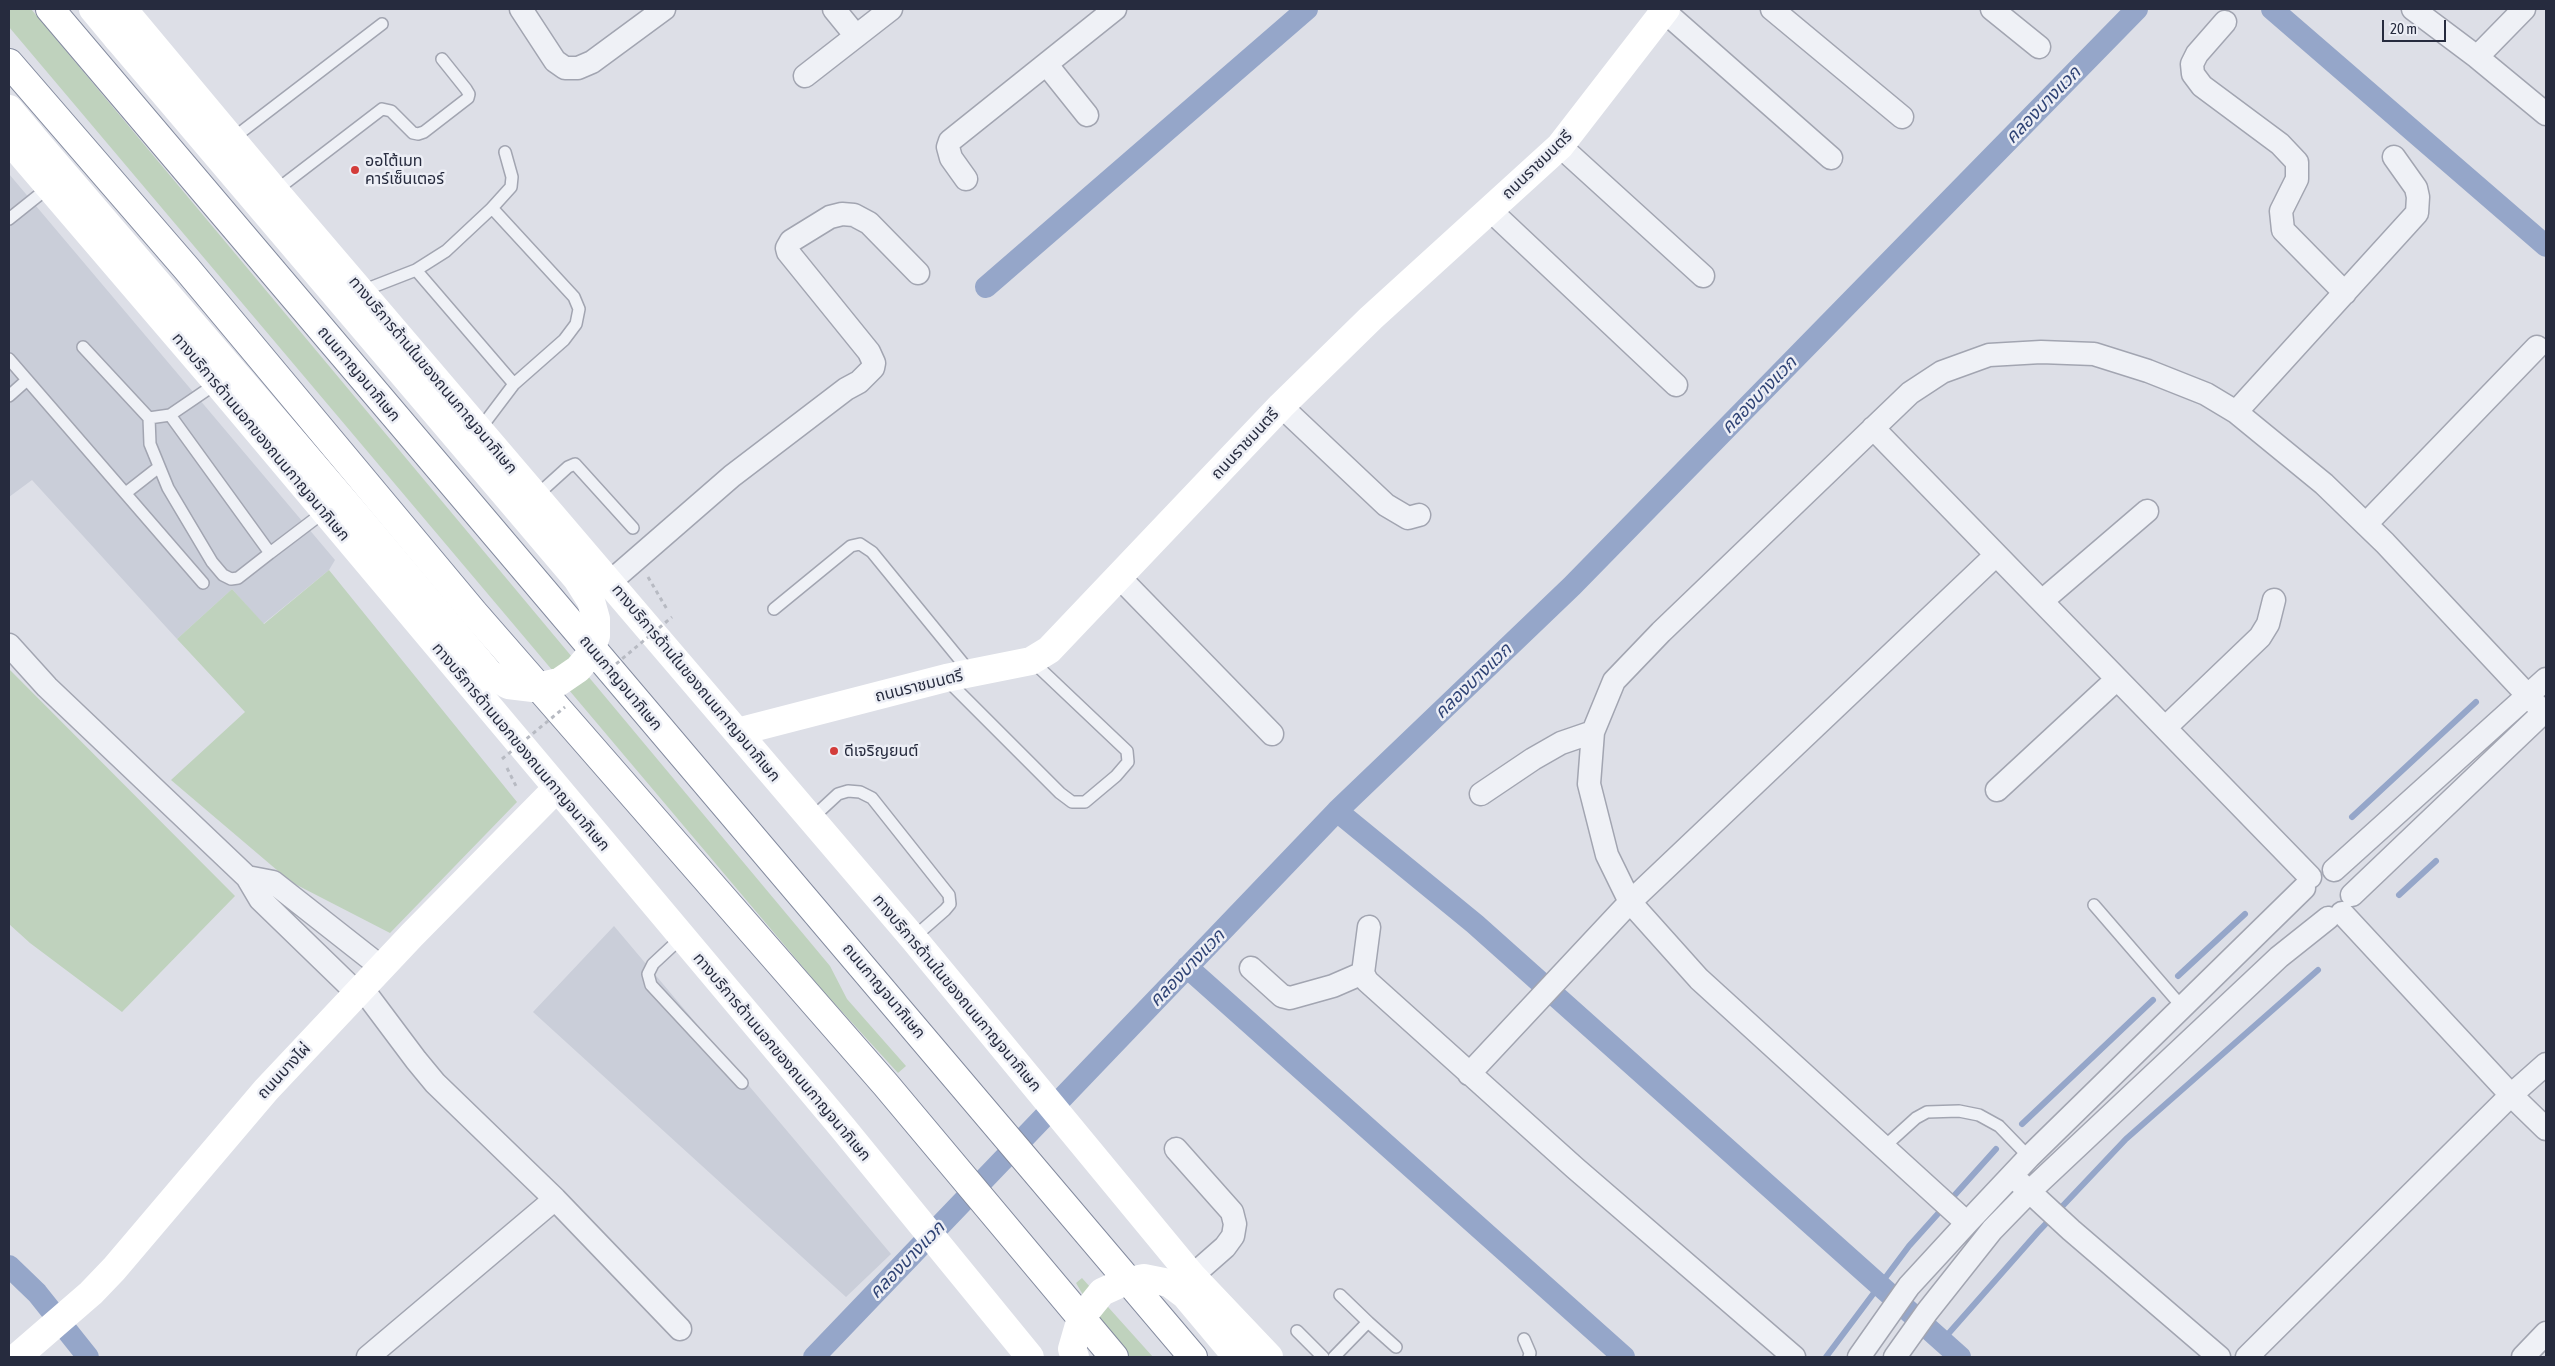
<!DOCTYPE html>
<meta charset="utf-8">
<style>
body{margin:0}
#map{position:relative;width:2555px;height:1366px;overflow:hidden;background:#dddfe7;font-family:"Asap Condensed",sans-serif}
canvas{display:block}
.frame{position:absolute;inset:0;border:10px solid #262b3e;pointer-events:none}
.scale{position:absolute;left:2382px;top:20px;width:64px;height:22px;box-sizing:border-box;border:2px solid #262b3e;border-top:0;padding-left:6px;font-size:15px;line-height:18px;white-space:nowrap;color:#262b3e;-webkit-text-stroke:4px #eceef5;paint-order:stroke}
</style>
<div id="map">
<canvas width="2555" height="1366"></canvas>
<div class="frame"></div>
<div class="scale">20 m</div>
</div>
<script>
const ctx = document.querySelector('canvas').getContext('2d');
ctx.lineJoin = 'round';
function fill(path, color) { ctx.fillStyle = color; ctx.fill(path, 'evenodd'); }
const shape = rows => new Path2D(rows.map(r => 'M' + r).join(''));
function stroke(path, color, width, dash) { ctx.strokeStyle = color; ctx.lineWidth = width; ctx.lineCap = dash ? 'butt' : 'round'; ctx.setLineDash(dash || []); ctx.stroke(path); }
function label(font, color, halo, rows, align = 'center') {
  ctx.font = font + ' "Asap Condensed","Noto Sans Thai",sans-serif'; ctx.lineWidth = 5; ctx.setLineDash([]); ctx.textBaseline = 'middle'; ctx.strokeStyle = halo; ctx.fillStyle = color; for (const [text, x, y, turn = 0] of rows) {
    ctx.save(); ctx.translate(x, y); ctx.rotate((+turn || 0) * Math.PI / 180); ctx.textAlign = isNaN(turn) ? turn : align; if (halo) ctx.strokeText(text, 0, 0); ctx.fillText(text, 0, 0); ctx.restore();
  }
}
fill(shape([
 [9,174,335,560,329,570,263,624,232,589,177,639,32,480,9,497],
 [614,926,891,1254,846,1297,533,1012]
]), '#caced9');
fill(shape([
 [9,9,31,9,830,966,847,999,906,1066,898,1073,824,992,9,27],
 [329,570,517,802,390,933,291,882,171,780,245,712,177,639,232,589,264,624],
 [9,669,235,896,122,1012,30,943,9,924],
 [1082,1278,1153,1357,1126,1357,1106,1334,1076,1283]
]), '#bfd2bd');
stroke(shape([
 [2352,817,2476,702],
 [2399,895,2436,861],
 [2178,976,2245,914],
 [2022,1124,2153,1000],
 [1941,1342,2038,1232,2126,1139,2318,970],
 [1826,1357,1909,1246,1996,1149]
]), '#95a6c9', 6);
stroke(shape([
 [2272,9,2546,246],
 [986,287,1307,9],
 [1337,811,1475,924,1960,1357],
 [1187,967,1624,1357],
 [9,1266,37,1293,88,1357],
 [814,1357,1337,811,1572,586,2137,9]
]), '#95a6c9', 22);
const lane = shape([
 [232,139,382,24],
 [275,191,382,109,391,111,413,133,418,134,424,132,468,98,469,94,466,89,442,59],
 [492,208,511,187,512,177,505,152],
 [9,219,49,187],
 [416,270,446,251,492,208,574,297,579,309,576,324,564,340,514,384],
 [362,291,416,270,514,384,480,429],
 [83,347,149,418,170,415],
 [9,359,203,583],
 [217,383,170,415,270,553,324,512],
 [9,396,27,380],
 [149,418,150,444,168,488,212,562,223,575,231,579,238,578,270,553],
 [127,492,159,467],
 [536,496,568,467,575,464,633,528],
 [774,609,851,546,860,544,872,552,970,672],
 [947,680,1060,793,1072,802,1085,802,1116,776,1128,762,1127,751,1032,661],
 [811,819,838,794,848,791,860,792,872,798,949,895,950,904,945,910,913,938],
 [2094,905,2183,1008],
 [682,937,653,964,648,974,651,985,742,1083],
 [1884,1147,1916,1118,1927,1112,1959,1111,1979,1115,1999,1126,2029,1157],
 [1368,1322,1396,1347],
 [1297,1331,1323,1357],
 [1524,1339,1530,1353,1529,1357],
 [1334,1357,1368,1322,1340,1295]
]);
const street = shape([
 [521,9,555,61,565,68,578,68,592,62,664,9],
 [834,9,856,36],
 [1772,9,1902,117],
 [1992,9,2039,47],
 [2413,9,2477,57,2546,114],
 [1664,11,1831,158],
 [2225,22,2197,54,2192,64,2193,74,2202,86,2280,144,2297,162,2297,179,2281,211,2283,230,2345,293],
 [2477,57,2524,9],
 [1047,65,1087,115],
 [805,76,891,9],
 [1560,146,1703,276],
 [966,179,951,158,948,147,950,141,1115,9],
 [1490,210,1676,385],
 [1281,406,1386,505,1408,518,1419,515],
 [2236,412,2417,213,2418,197,2416,188,2394,157],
 [1873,428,2310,877],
 [2366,524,2537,347],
 [1120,578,1272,734],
 [610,582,732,476,846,389,859,382,873,368,874,363,869,352,788,252,787,248,791,241,830,217,842,214,854,215,869,223,918,273],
 [2042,601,2147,511],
 [9,645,47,687,247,877,260,899,357,993],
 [2166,727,2260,637,2268,624,2274,600],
 [1997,790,2117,679],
 [1481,794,1533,759,1561,743,1593,732],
 [2334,870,2546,679],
 [247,877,273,882,381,967],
 [2352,895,2546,710],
 [2342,913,2511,1095,2546,1129],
 [1369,927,1363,973,1367,981,1575,1168,1794,1357],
 [1251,968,1282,996,1290,998,1333,986,1363,973],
 [362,988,416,1060,435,1083,555,1199,680,1329],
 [1469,1074,1630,902,1996,555],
 [1176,1149,1232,1212,1235,1224,1233,1236,1225,1247,1192,1276],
 [2018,1181,2071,1230,2219,1357],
 [1967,1223,1699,979,1630,902,1607,855,1589,784,1593,732,1614,681,1661,632,1910,393,1942,372,1989,355,2041,352,2094,354,2148,371,2206,394,2236,412,2324,484,2385,543,2546,715],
 [368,1357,555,1199],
 [1859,1357,1909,1286,1967,1223,2029,1157,2304,888],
 [1895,1357,1927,1312,1992,1230,2030,1191,2279,957,2328,918],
 [2247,1357,2511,1095,2546,1064],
 [2523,1357,2546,1333]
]);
const highway = shape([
 [50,9,1193,1357],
 [9,63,187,269,474,613,886,1085,1114,1357]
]);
stroke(lane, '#a2a5b1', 14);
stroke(street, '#a2a5b1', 25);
stroke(highway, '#838a9e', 30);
stroke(shape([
 [648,577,668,611],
 [507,768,517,788]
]), '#b7bac2', 3, [4, 4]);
stroke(lane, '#eff1f6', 11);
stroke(street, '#eff1f6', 22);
stroke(shape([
 [93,9,118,39],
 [123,9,275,191,913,938,1192,1276,1269,1357],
 [9,109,30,134],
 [9,140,217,383,842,1127,1030,1357],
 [737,732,946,678,1031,661,1049,650,1281,406,1371,318,1560,146,1666,9],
 [17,1357,91,1293,114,1269,266,1090,412,935,556,789]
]), '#fff', 28);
stroke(highway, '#fff', 28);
stroke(shape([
 [610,669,672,617],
 [502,759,565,707]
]), '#b7bac2', 3, [4, 4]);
stroke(shape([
 [30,134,358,517,489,673,508,685,533,688,559,682,578,669,589,656,596,636,596,619,591,601,577,579,118,39],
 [1075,1357,1072,1349,1081,1318,1102,1292,1124,1282,1144,1278,1169,1283,1185,1295,1237,1357]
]), '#fff', 28);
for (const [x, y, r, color] of [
 [355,170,5,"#d33c3a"],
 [834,751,5,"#d33c3a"]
]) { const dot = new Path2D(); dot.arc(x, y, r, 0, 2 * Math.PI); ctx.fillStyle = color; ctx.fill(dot); stroke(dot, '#eceef5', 2); }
label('16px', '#262b3e', '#eceef5', [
 ["ออโต้เมท",365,161],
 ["คาร์เซ็นเตอร์",365,179],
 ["ดีเจริญยนต์",844,751]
], 'left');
label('16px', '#262b3e', '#eceef5', [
 ["ถนนราชมนตรี",1537,165,-44],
 ["ถนนกาญจนาภิเษก",359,374,50],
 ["ทางบริการด้านในของถนนกาญจนาภิเษก",433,375,50],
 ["ทางบริการด้านนอกของถนนกาญจนาภิเษก",261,437,50],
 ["ถนนราชมนตรี",1245,444,-47],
 ["ถนนกาญจนาภิเษก",621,683,50],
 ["ทางบริการด้านในของถนนกาญจนาภิเษก",696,683,50],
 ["ถนนราชมนตรี",919,686,-14],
 ["ทางบริการด้านนอกของถนนกาญจนาภิเษก",521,747,50],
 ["ถนนกาญจนาภิเษก",884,991,50],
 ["ทางบริการด้านในของถนนกาญจนาภิเษก",957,993,50],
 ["ทางบริการด้านนอกของถนนกาญจนาภิเษก",782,1057,50],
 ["ถนนบางไผ่",284,1071,-47]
]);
label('italic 18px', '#2e4274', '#eceef5', [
 ["คลองบางแวก",2043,105,-46],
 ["คลองบางแวก",1759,395,-46],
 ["คลองบางแวก",1473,681,-44],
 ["คลองบางแวก",1187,968,-46],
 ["คลองบางแวก",907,1260,-46]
]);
</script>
